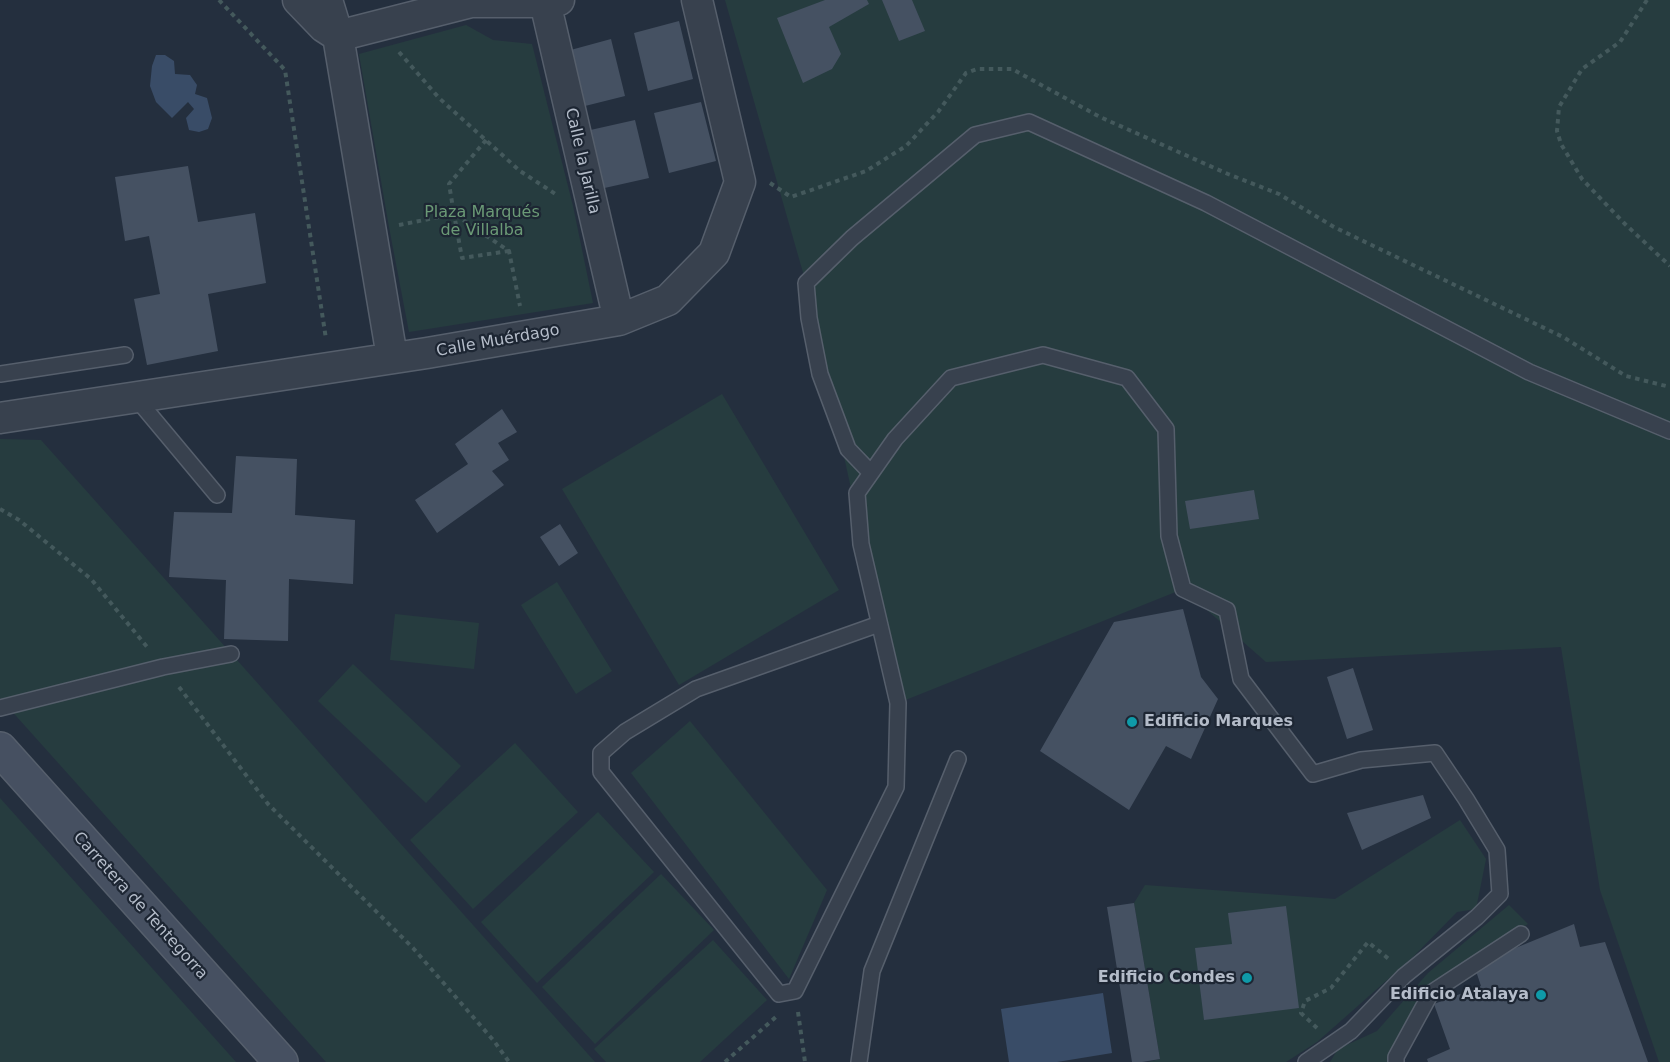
<!DOCTYPE html>
<meta charset="utf-8">
<style>
body{margin:0}
canvas{display:block;background:#242f3e}
</style>
<canvas width="1670" height="1062"></canvas>
<script>
const ctx = document.querySelector('canvas').getContext('2d');
ctx.lineJoin = 'round';
function fill(path, color) { ctx.fillStyle = color; ctx.fill(path, 'evenodd'); }
const shape = rows => new Path2D(rows.map(r => 'M' + r).join(''));
function stroke(path, color, width, dash) { ctx.strokeStyle = color; ctx.lineWidth = width; ctx.lineCap = dash ? 'butt' : 'round'; ctx.setLineDash(dash || []); ctx.stroke(path); }
function label(font, color, halo, rows, align = 'center') {
  ctx.font = font + ' "DejaVu Sans",sans-serif'; ctx.lineWidth = 4.5; ctx.setLineDash([]); ctx.textBaseline = 'middle'; ctx.strokeStyle = halo; ctx.fillStyle = color; for (const [text, x, y, turn = 0] of rows) {
    ctx.save(); ctx.translate(x, y); ctx.rotate((+turn || 0) * Math.PI / 180); ctx.textAlign = isNaN(turn) ? turn : align; if (halo) ctx.strokeText(text, 0, 0); ctx.fillText(text, 0, 0); ctx.restore();
  }
}
fill(shape([
 [725,0,1670,0,1670,1062,1659,1062,1600,890,1561,647,1266,662,1183,589,898,703,806,283],
 [466,25,493,40,532,44,573,206,593,303,409,332,389,227,359,54],
 [722,394,839,590,679,685,562,489],
 [0,439,41,440,595,1062,326,1062,0,698],
 [557,582,612,671,576,694,521,605],
 [395,614,479,623,474,669,390,660],
 [353,664,461,766,426,803,318,701],
 [690,721,827,890,789,979,631,773],
 [515,743,578,812,473,909,410,840],
 [0,798,236,1062,0,1062],
 [598,812,654,872,537,983,481,922],
 [1460,820,1486,859,1476,909,1457,912,1412,958,1317,1042,1286,1062,1148,1062,1160,1059,1134,903,1145,885,1335,899],
 [661,874,714,930,595,1044,542,987],
 [1509,905,1528,924,1426,987,1391,1052,1390,1062,1330,1062,1338,1049,1377,1031,1428,973],
 [713,940,767,1000,700,1062,606,1062,594,1049]
]), '#263c3f');
fill(shape([
 [156,55,165,55,174,61,175,74,190,75,197,85,195,94,207,98,212,118,208,129,199,132,189,130,186,118,194,109,188,102,172,118,156,102,150,86,152,66],
 [1103,993,1112,1053,1057,1062,1009,1062,1001,1009]
]), '#394c67');
fill(shape([
 [825,0,867,0,869,4,829,27,841,54,832,69,803,83,777,18],
 [882,0,912,0,925,31,899,41],
 [679,21,693,79,648,91,634,33],
 [611,39,625,96,581,107,567,51],
 [701,102,716,161,669,173,654,113],
 [635,120,649,178,600,189,586,131],
 [188,166,198,222,255,213,266,283,208,294,218,351,147,365,134,299,160,294,149,236,125,241,115,177],
 [502,409,517,432,498,443,509,460,492,471,504,485,437,533,415,500,468,464,455,444],
 [236,456,297,459,295,515,355,520,353,584,289,579,288,641,224,639,226,580,169,577,174,512,232,513],
 [1254,490,1259,519,1190,529,1185,501],
 [560,524,578,553,559,566,540,537],
 [1183,609,1201,677,1218,699,1191,759,1166,746,1129,810,1040,751,1114,622],
 [1353,668,1373,730,1347,739,1327,677],
 [1423,795,1431,818,1362,850,1347,813],
 [1134,903,1160,1059,1142,1062,1132,1062,1107,907],
 [1286,906,1299,1008,1204,1020,1195,948,1232,944,1228,913],
 [1574,924,1580,947,1605,942,1648,1062,1428,1062,1427,1059,1450,1049,1434,1004,1481,986,1474,965]
]), '#455162');
const service = shape([
 [0,374,125,355],
 [136,398,217,495],
 [871,473,848,449,820,374,809,318,806,283,852,238,975,135,1029,122,1206,203,1529,372,1670,431],
 [879,624,696,689,625,732,601,753,601,772,779,994,795,991,896,787,898,703,861,544,857,493,895,439,951,378,1043,355,1127,378,1166,429,1169,536,1183,589,1227,610,1241,679,1313,774,1361,760,1435,753,1466,799,1497,850,1500,894,1477,917,1404,976,1351,1031,1306,1062],
 [0,708,163,667,231,654],
 [859,1062,872,971,958,759],
 [1396,1062,1396,1057,1431,993,1521,934]
]);
const minor = shape([
 [298,0,324,27,338,36,392,357],
 [327,0,338,36,471,2,545,2,559,0],
 [545,2,619,320],
 [0,418,427,353,619,320,668,300,714,253,740,182,697,0]
]);
const secondary = shape([
 [0,749,281,1062]
]);
stroke(service, '#565f6c', 18);
stroke(minor, '#565f6c', 33);
stroke(secondary, '#565f6c', 36);
stroke(shape([
 [219,0,285,70,326,339],
 [1647,0,1620,42,1582,69,1559,107,1557,131,1561,144,1582,179,1625,224,1670,266],
 [399,52,439,98,520,171,557,195],
 [486,140,449,184,454,214,509,251,520,306],
 [770,183,791,197,866,171,906,146,938,112,966,73,977,69,1012,69,1100,117,1228,174,1279,194,1334,227,1563,337,1626,376,1670,387],
 [399,225,454,214,462,258,509,251],
 [0,509,19,520,91,579,148,648],
 [179,687,268,804,413,948,494,1041,509,1062],
 [798,1012,805,1062],
 [1317,1028,1301,1013,1305,1001,1331,988,1368,942,1390,960],
 [725,1062,777,1016]
]), '#44595c', 4, [4.5, 4.5]);
stroke(service, '#38414e', 15);
stroke(minor, '#38414e', 30);
stroke(secondary, '#465061', 33);
for (const [x, y, r, color] of [
 [1132,722,6,"#0f9aa8"],
 [1247,978,6,"#0f9aa8"],
 [1541,995,6,"#0f9aa8"]
]) { const dot = new Path2D(); dot.arc(x, y, r, 0, 2 * Math.PI); ctx.fillStyle = color; ctx.fill(dot); stroke(dot, '#1d2633', 2); }
label('16px', '#b4bcc9', '#1d2633', [
 ["Calle la Jarilla",582,161,77],
 ["Calle Muérdago",498,341,-10],
 ["Carretera de Tentegorra",140,906,48]
]);
label('16px', '#6b9a76', '#1d2633', [
 ["Plaza Marqués",482,213],
 ["de Villalba",482,231]
]);
label('bold 16px', '#b4bcc9', '#1d2633', [
 ["Edificio Marques",1144,722,"left"],
 ["Edificio Condes",1235,978],
 ["Edificio Atalaya",1529,995]
], 'right');
</script>
